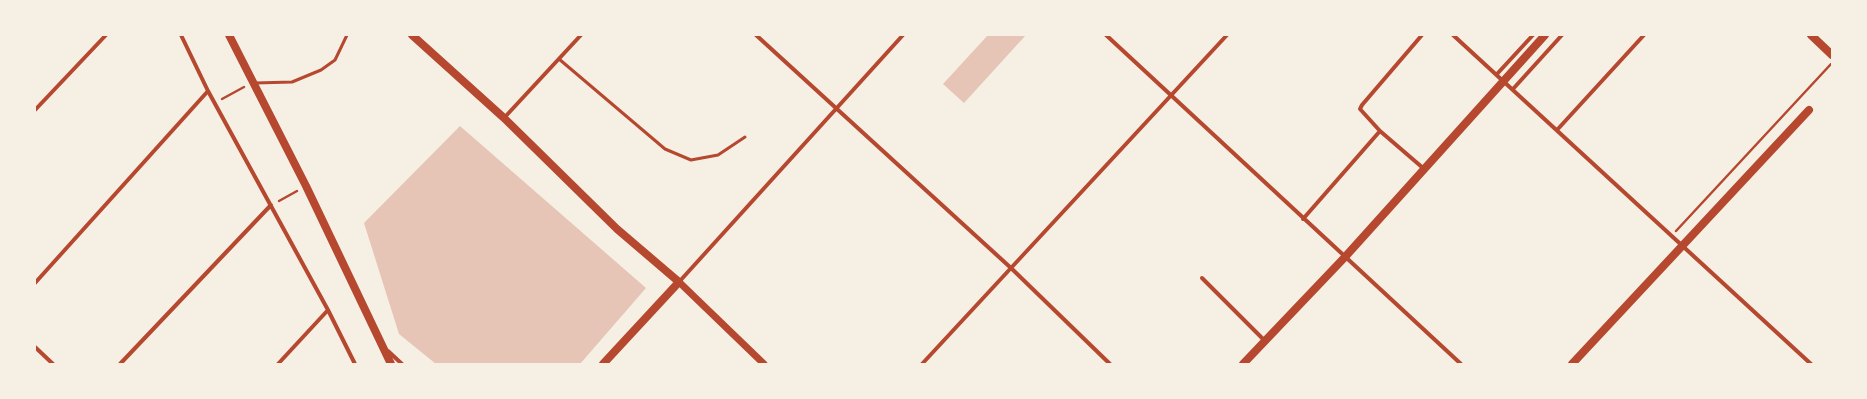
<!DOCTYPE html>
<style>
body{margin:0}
#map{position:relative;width:1867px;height:399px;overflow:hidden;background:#f6efe4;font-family:Lato,sans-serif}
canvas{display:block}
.frame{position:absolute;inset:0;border:36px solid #f6efe4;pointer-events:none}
</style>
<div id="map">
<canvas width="1867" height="399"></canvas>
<div class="frame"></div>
</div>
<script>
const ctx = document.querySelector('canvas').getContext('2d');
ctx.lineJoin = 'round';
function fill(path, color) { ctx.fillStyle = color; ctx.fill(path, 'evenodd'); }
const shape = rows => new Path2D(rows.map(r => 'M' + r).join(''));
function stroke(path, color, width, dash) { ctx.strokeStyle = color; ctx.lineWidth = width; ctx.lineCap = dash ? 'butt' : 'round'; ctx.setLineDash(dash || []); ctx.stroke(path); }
fill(shape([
 [988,35,1026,35,964,103,943,84],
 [460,126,646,288,580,364,436,364,399,334,364,223]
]), '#e6c5b7');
stroke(shape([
 [222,99,244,87],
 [279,201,297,191],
 [1676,231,1831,64]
]), '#b5482f', 2.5);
stroke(shape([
 [559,59,665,149,691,160,718,155,745,137],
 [255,83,292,82,321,70,335,60,347,35]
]), '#b5482f', 3);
stroke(shape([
 [181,35,208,91,328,310,355,364],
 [756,35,1011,268,1110,364],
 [1106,35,1461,364],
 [1422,35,1362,105,1360,109,1380,131,1423,168],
 [1453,35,1811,364],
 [1497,74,1533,35],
 [1513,89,1562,35],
 [35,110,106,35],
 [504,118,581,35],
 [1557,130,1644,35],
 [1303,219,1380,131],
 [1202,278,1265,341],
 [679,282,903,35],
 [35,283,208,91],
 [35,347,53,364],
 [388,351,402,364],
 [120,364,271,205],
 [278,364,328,310],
 [922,364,1227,35]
]), '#b5482f', 4);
stroke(shape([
 [679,282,764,364]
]), '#b5482f', 7);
stroke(shape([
 [229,35,306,186,391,364],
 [412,35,504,118,617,229,679,282,603,364],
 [1811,35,1832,55],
 [1243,364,1345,257,1545,35],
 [1572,364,1809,110]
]), '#b5482f', 8);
</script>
